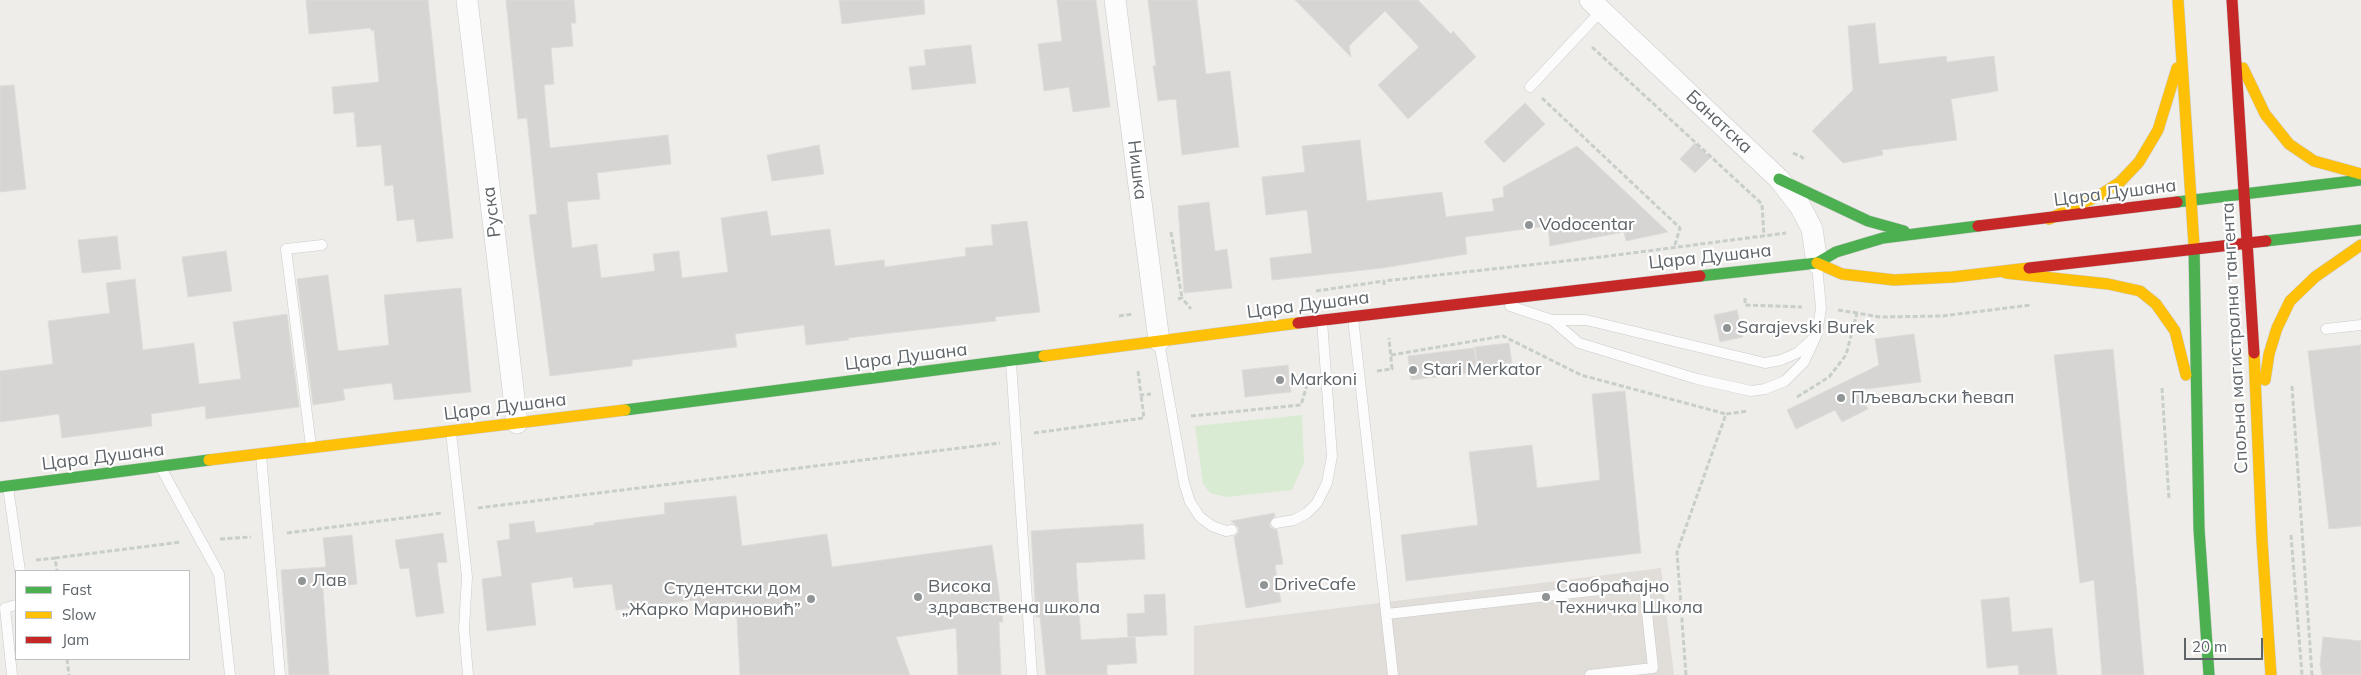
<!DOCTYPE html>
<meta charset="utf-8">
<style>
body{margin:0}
#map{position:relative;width:2361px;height:675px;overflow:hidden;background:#efede9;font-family:Mulish,sans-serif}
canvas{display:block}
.legend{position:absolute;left:15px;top:570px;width:175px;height:90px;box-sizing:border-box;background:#fff;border:1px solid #bfc1c3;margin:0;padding:6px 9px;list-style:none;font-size:15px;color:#5e6468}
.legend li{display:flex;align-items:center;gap:10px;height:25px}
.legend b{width:25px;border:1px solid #bfc1c3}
.scale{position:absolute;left:2184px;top:638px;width:79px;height:22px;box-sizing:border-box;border:2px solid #5e6468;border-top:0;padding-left:6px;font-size:15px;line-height:18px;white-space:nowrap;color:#5e6468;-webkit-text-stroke:4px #fff;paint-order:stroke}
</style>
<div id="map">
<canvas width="2361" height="675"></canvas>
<ul class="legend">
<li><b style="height:6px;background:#4caf50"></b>Fast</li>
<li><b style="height:6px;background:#ffc107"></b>Slow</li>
<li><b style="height:6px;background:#c62828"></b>Jam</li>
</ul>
<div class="scale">20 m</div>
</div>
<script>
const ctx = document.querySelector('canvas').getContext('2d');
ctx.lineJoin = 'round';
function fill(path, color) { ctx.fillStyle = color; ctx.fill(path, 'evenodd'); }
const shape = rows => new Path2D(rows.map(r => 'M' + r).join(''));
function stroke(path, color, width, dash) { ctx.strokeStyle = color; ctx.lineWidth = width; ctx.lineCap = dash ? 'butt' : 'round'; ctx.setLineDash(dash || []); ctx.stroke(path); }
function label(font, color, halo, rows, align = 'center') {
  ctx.font = font + ' Mulish,sans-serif'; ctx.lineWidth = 4.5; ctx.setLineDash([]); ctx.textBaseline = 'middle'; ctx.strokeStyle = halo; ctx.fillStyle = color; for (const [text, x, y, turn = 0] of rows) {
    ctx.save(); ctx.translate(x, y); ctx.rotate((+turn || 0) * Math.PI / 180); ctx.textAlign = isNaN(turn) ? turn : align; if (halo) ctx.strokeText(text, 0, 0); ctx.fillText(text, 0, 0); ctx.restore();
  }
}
fill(shape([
 [1661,568,1674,675,1194,675,1194,626]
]), '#e1ddd8');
fill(shape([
 [1302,415,1304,463,1292,490,1226,497,1210,493,1203,484,1195,426]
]), '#d9ecd3');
const building = shape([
 [306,0,428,0,453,238,417,242,414,219,397,221,393,185,385,186,381,145,357,147,354,112,334,114,332,87,379,82,374,30,371,31,371,28,309,34,306,0],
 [506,0,574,0,576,23,571,23,573,46,551,48,554,84,544,85,550,148,668,135,671,164,597,173,600,199,567,202,572,248,597,244,601,278,655,271,653,254,679,251,682,278,728,272,721,218,767,211,771,236,830,229,835,266,884,260,885,267,966,256,965,248,993,245,991,225,1027,221,1040,312,995,317,996,321,848,338,849,340,806,345,804,325,735,334,737,347,632,360,632,366,550,376,529,215,537,214,527,118,518,119,506,0],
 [839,0,924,0,925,14,842,24,839,0],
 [1057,0,1096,0,1110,107,1073,112,1069,87,1044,91,1038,44,1062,41,1057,0],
 [1148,0,1197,0,1206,74,1230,71,1239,147,1182,155,1176,99,1158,101,1153,66,1156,66,1148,0],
 [1295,0,1418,0,1451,34,1453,31,1476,57,1408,119,1378,85,1419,47,1385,11,1349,46,1351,57,1295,0],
 [1875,23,1879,64,1946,56,1947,62,1994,56,1998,91,1951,99,1957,140,1882,150,1883,155,1843,163,1812,131,1853,90,1848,26,1875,23],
 [971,45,976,83,912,90,909,67,926,65,924,50,971,45],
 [14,85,26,189,0,192,0,86,14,85],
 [1525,103,1545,124,1504,163,1484,142,1525,103],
 [1360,140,1367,201,1442,192,1446,217,1494,211,1492,199,1504,197,1503,187,1577,146,1668,232,1626,241,1624,232,1550,246,1548,226,1465,237,1467,254,1383,268,1272,280,1270,258,1312,253,1307,210,1266,215,1262,177,1305,172,1302,146,1360,140],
 [1695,143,1710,158,1695,173,1680,159,1695,143],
 [819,145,824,174,772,181,767,155,819,145],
 [1209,202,1215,251,1227,249,1232,288,1184,293,1178,206,1209,202],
 [117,236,121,269,82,273,78,240,117,236],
 [226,251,232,291,188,297,182,257,226,251],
 [328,275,338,351,389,345,384,295,461,288,471,392,394,400,392,383,343,389,345,400,313,405,297,279,328,275],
 [135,279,143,350,194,343,199,384,241,379,233,322,287,314,299,407,206,419,205,406,151,414,152,426,62,438,59,414,0,422,0,371,53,364,48,321,110,313,106,283,135,279],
 [1737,310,1743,337,1720,342,1714,315,1737,310],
 [1914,334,1921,382,1858,390,1868,409,1842,422,1835,410,1796,429,1787,410,1879,365,1875,339,1914,334],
 [1509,343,1512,363,1477,367,1475,347,1509,343],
 [2361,345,2361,526,2329,529,2308,351,2361,345],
 [1474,348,1477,372,1411,380,1408,356,1474,348],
 [2113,349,2136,585,2144,675,2102,675,2094,580,2080,583,2054,355,2113,349],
 [1288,365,1291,392,1245,397,1242,370,1288,365],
 [1625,391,1641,553,1406,581,1401,535,1478,525,1469,452,1532,445,1537,488,1600,480,1592,394,1625,391],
 [736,496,742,546,827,534,832,567,992,545,1003,622,999,622,1001,675,958,675,956,628,896,637,910,675,740,675,736,602,695,606,695,600,616,610,612,584,574,588,572,577,531,583,536,625,487,631,482,579,502,576,497,541,510,539,509,524,534,521,536,533,594,525,594,523,665,514,664,503,736,496],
 [1274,513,1275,516,1269,524,1271,528,1277,530,1283,564,1275,565,1281,602,1246,608,1234,537,1238,533,1239,528,1231,521,1274,513],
 [1143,524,1145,559,1076,563,1081,640,1135,637,1137,663,1107,665,1107,675,1046,675,1040,617,1036,617,1031,531,1143,524],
 [443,533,447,562,437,563,444,613,416,617,409,568,400,569,395,540,443,533],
 [352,535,357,584,323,588,329,675,289,675,281,570,326,567,323,538,352,535],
 [1165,594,1167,635,1128,637,1127,614,1145,613,1144,595,1165,594],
 [2009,597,2012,632,2052,628,2057,675,2019,675,2018,665,1987,668,1981,600,2009,597],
 [2323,637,2361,641,2361,675,2322,675,2320,665,2323,637]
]);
fill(building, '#d7d5d3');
stroke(building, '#dedcd8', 1);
const lane = shape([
 [1530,87,1601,11],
 [1510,306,1552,320,1579,343,1697,379,1751,391,1765,389,1785,381,1804,362,1817,334,1821,308,1817,266],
 [1353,318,1393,675],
 [1552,320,1586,320,1765,363,1781,360,1797,353,1814,338],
 [2326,329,2361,325],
 [1159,342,1184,483,1190,502,1200,517,1212,526,1226,531,1232,530],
 [1011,362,1032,675],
 [451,432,467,577,464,629,468,675],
 [311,446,286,249,322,245],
 [261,455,280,675],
 [161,468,219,574,230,675],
 [8,487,20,571],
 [1276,523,1294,520,1307,513,1317,503,1327,483,1332,456,1322,321],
 [1387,614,1644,585,1653,668,1590,675],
 [12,675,5,608,16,605]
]);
const street = shape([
 [467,0,517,423],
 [1115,0,1159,341],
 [1590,0,1779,179,1800,206,1812,229,1817,263]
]);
const fast = shape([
 [1779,179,1868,221,1904,231],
 [2177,202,2361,180],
 [2266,241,2361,230],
 [2194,245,2199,529,2209,675],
 [1700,276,1817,263,1836,252,1883,238,1978,226],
 [625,410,1044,356],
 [0,487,209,460]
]);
const slow = shape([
 [2178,0,2194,245],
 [2243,68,2265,114,2289,144,2314,161,2361,174],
 [2049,219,2100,195,2120,182,2139,162,2158,130,2177,68],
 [1817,263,1842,274,1894,280,1953,277,2029,268],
 [2006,273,2108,284,2140,291,2156,304,2175,331,2186,375],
 [2254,353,2262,540,2271,675],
 [1044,356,1298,323],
 [2265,380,2269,354,2277,328,2290,301,2315,277,2361,245],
 [209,460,625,410]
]);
const jam = shape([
 [2232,0,2254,353],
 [1978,226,2177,202],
 [2029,268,2266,241],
 [1298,323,1700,276]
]);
stroke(lane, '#cacaca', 11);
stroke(street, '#cacaca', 22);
stroke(fast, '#cacaca', 12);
stroke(slow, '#cacaca', 12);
stroke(jam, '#cacaca', 12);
stroke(shape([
 [1592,47,1762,204,1764,236],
 [1542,98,1680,228,1674,248],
 [1793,153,1802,157,1804,160],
 [1171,232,1182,298],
 [1384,285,1384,281,1601,257,1786,233],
 [1316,291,1384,281],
 [1745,298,1745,305,1802,307],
 [1178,299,1182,298,1191,309],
 [1838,310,1857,313],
 [1119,316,1133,314],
 [1391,355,1503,336,1581,375,1726,414],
 [1138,371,1141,395,1151,394],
 [1377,371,1392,369,1389,338],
 [2292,386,2312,675],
 [2162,388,2169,499],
 [1797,397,1829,377,1846,355,1857,313,1880,317,1942,316,2031,305],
 [1191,416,1301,405,1307,385],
 [1034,433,1144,418,1141,395],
 [478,508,1000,443],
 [287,533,442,513],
 [2291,535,2302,675],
 [220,539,251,537],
 [55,558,181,542],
 [36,560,55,558,57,571],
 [67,659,69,675],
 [1686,675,1677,552,1726,414,1748,411]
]), '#c8ceca', 3, [5, 2.5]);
stroke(lane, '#fdfcfc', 10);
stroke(street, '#fdfcfc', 21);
stroke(fast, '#4caf50', 11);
stroke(slow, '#ffc107', 11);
stroke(jam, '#c62828', 11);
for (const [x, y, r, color] of [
 [1529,225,5,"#919495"],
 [1727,328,5,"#919495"],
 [1413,370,5,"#919495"],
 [1280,380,5,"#919495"],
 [1841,398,5,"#919495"],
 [302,581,5,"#919495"],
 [1264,585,5,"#919495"],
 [918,597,5,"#919495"],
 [1546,597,5,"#919495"],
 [811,599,5,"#919495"]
]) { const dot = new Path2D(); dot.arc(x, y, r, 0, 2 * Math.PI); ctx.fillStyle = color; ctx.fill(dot); stroke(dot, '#fff', 2); }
label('18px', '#5e6468', '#fff', [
 ["Банатска",1719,122,43],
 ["Нишка",1137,170,83],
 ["Цара Душана",2115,193,-7],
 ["Руска",492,212,-97],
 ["Цара Душана",1710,257,-6],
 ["Цара Душана",1308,305,-7],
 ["Спољна магистрална тангента",2235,338,-93],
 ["Цара Душана",906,357,-7],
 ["Цара Душана",505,407,-7],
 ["Цара Душана",103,457,-7]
]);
label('18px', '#5e6468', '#fff', [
 ["Vodocentar",1539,225],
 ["Sarajevski Burek",1737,328],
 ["Stari Merkator",1423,370],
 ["Markoni",1290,380],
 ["Пљеваљски ћевап",1851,398],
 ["Лав",312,581],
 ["DriveCafe",1274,585],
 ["Висока",928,587],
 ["здравствена школа",928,608],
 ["Саобраћајно",1556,587],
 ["Техничка Школа",1556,608],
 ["Студентски дом",801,589,"right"],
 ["„Жарко Мариновић”",801,610,"right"]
], 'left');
</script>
